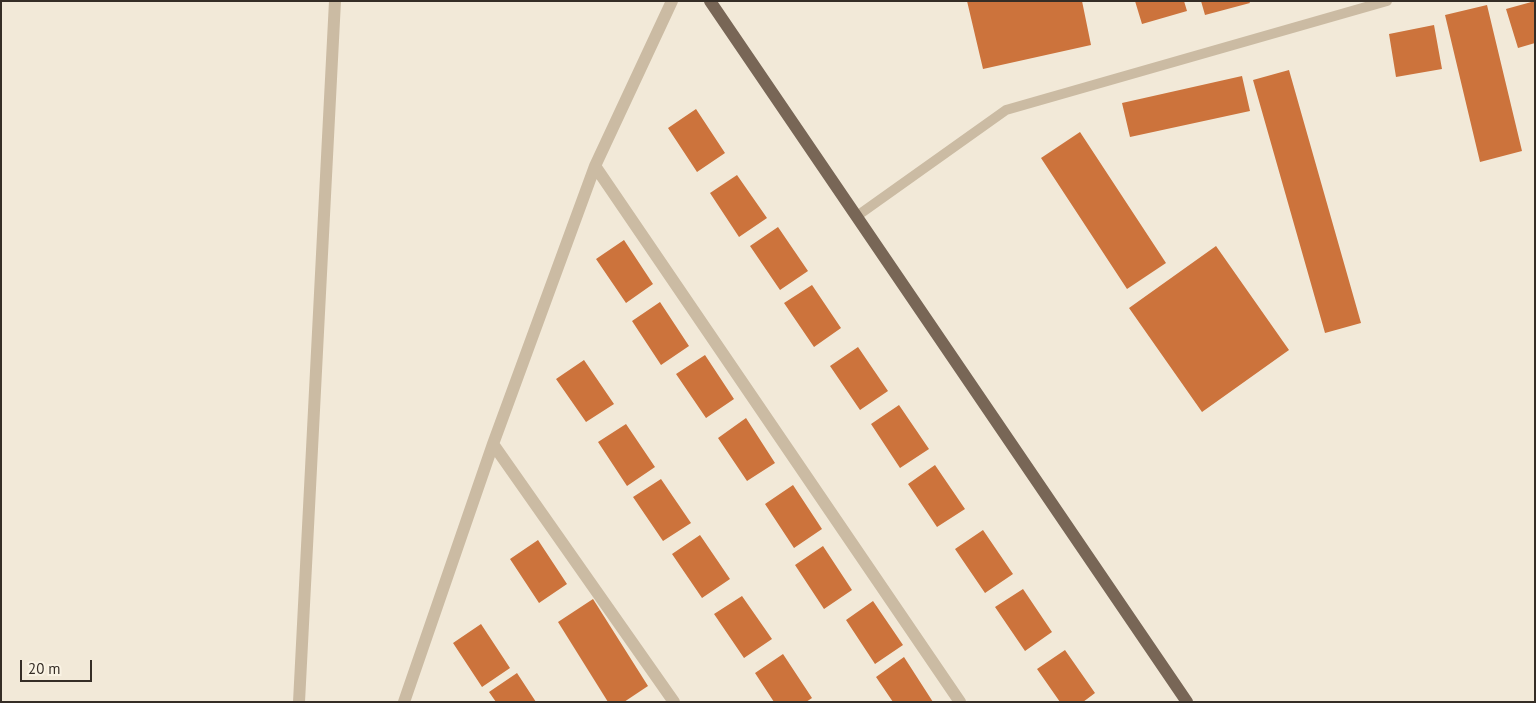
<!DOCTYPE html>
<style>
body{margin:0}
#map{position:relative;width:1536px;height:703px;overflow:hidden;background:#f2e9d8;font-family:"PT Sans",sans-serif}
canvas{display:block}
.frame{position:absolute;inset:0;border:2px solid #352d26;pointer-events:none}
.scale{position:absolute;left:20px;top:660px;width:72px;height:22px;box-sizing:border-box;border:2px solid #352d26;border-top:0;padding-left:6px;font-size:15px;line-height:18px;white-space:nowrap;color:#352d26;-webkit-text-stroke:4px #faf3e4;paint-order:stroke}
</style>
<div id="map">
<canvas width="1536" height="703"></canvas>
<div class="frame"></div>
<div class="scale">20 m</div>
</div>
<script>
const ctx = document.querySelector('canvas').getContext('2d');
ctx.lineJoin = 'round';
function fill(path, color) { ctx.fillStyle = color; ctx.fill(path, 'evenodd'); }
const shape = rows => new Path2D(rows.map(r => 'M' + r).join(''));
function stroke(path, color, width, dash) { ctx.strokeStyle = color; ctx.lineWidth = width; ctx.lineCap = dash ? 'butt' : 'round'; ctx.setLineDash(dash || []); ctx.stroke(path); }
fill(shape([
 [967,1,1082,1,1091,45,983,69],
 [1135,1,1184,1,1187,11,1142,24],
 [1201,1,1249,1,1250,3,1205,15],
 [1535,1,1535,43,1518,48,1506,9],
 [1487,5,1522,151,1480,162,1445,15],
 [1434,25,1442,69,1396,77,1389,34],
 [1289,70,1361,323,1325,333,1253,80],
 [1242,76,1250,111,1130,137,1122,103],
 [696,109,725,153,697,172,668,128],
 [1080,132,1166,263,1127,289,1041,158],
 [737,175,767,218,739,237,710,193],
 [778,227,808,271,780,290,750,246],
 [624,240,653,284,626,303,596,259],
 [1216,246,1289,350,1202,412,1129,308],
 [812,285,841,328,814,347,784,303],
 [660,302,689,346,661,365,632,321],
 [858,347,888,391,860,410,830,366],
 [705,355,734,399,706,418,676,374],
 [584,360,614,404,586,422,556,379],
 [899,405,929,449,900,468,871,424],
 [746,418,775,463,747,481,718,438],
 [626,424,655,467,627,486,598,442],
 [935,465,965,509,937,527,908,484],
 [661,479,691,523,663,541,633,497],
 [793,485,822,529,794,548,765,504],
 [983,530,1013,574,985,593,955,549],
 [700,535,730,579,702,598,672,554],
 [538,540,567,584,539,603,510,559],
 [823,546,852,590,824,609,795,565],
 [1023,589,1052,632,1025,651,995,607],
 [742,596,772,639,744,658,714,614],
 [593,599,648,686,624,702,608,702,558,622],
 [873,601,903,645,875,664,846,620],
 [481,624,510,668,482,687,453,643],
 [1065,650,1095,693,1083,702,1060,702,1037,669],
 [783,654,812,698,806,702,774,702,755,673],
 [904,657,933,702,893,702,876,677],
 [517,673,536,702,496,702,489,692]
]), '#cc733c');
stroke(shape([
 [857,216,1006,110,1387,1]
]), '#cbbba3', 10);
stroke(shape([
 [595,166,960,702],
 [493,444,674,702],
 [404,702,493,444,595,166,672,1]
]), '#cbbba3', 12);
stroke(shape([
 [299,702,335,1]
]), '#cbbba3', 12);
stroke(shape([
 [710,1,1187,702]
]), '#786656', 12);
</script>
